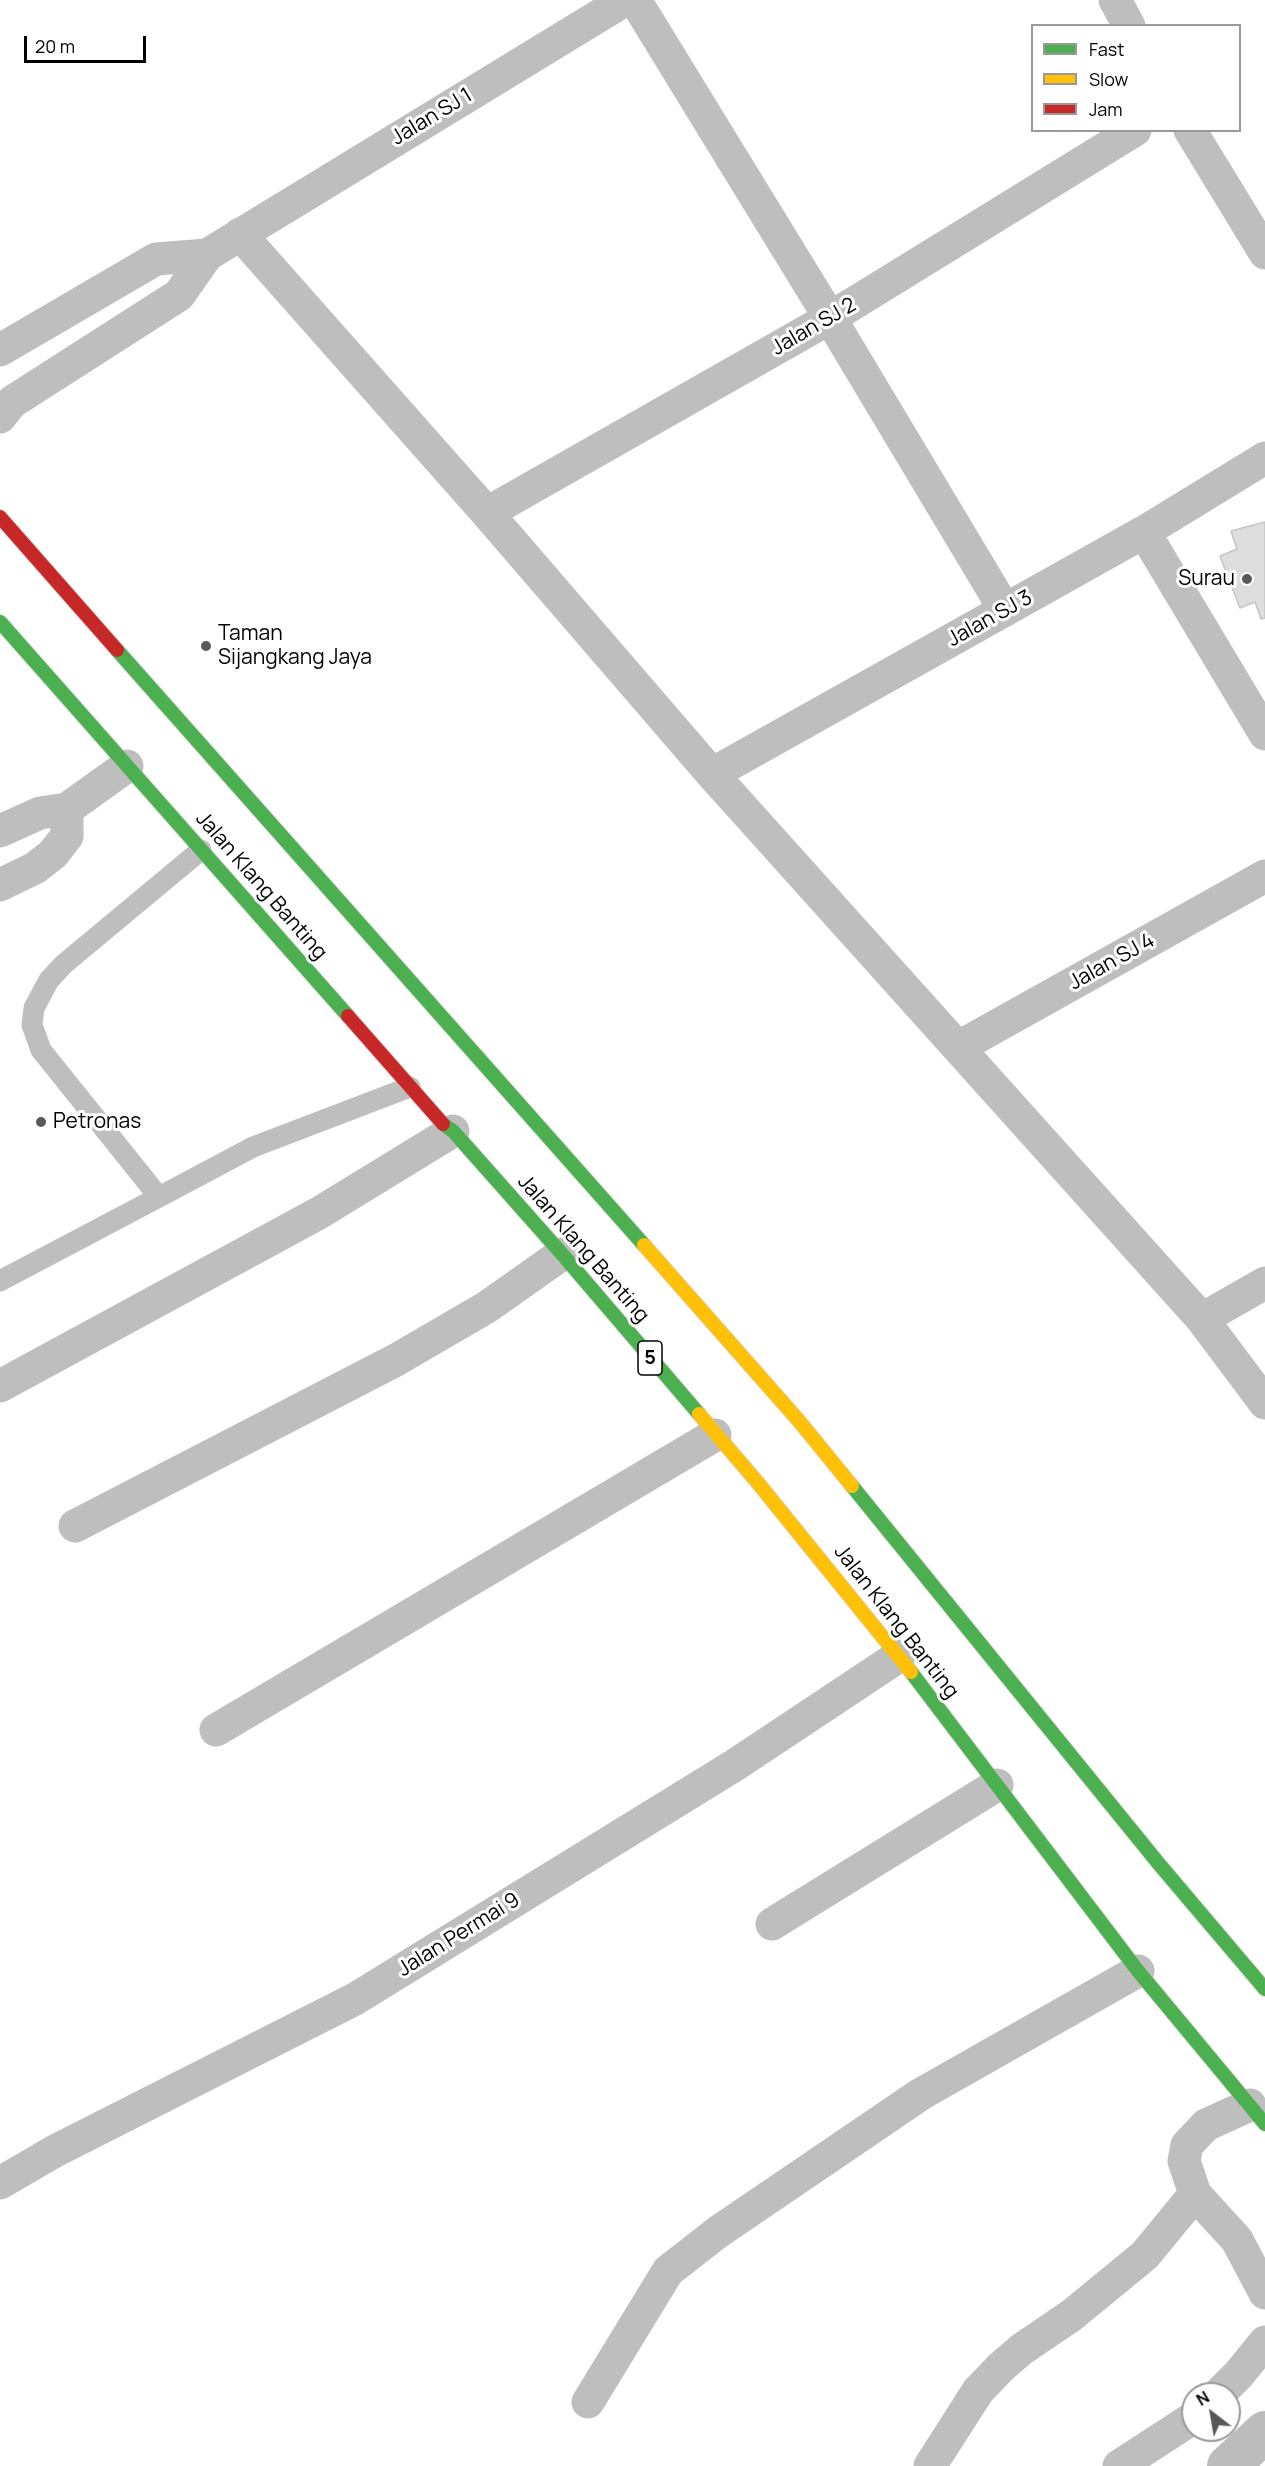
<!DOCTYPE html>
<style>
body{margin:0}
#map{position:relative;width:1265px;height:2466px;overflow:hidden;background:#fff;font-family:Manrope,sans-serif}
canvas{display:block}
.legend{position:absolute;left:1031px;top:24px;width:210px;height:108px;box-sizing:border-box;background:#fff;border:2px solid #999;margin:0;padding:8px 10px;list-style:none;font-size:18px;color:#000}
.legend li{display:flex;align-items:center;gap:12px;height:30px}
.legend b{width:30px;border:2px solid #999}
.north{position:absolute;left:1181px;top:2382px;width:60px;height:60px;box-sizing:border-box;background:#fff;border:2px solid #999;border-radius:50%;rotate:329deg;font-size:16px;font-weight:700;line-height:24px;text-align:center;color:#000}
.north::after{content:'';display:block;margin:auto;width:21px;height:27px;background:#595959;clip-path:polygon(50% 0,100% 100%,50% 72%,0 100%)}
.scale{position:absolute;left:24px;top:36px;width:122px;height:27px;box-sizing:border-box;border:3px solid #000;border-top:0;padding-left:8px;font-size:18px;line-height:21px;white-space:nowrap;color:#000;-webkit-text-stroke:4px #fff;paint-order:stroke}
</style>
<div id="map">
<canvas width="1265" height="2466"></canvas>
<ul class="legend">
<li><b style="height:8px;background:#4caf50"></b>Fast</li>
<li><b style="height:8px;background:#ffc107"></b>Slow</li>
<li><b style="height:8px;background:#c62828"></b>Jam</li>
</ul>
<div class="north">N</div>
<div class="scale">20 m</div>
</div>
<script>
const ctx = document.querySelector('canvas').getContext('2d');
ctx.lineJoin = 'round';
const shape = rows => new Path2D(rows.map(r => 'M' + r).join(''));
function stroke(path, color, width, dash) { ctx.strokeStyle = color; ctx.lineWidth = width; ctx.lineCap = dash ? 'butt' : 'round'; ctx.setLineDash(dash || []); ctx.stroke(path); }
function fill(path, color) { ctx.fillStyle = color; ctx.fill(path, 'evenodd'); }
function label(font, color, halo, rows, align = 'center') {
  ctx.font = font + ' Manrope,sans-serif'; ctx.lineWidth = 6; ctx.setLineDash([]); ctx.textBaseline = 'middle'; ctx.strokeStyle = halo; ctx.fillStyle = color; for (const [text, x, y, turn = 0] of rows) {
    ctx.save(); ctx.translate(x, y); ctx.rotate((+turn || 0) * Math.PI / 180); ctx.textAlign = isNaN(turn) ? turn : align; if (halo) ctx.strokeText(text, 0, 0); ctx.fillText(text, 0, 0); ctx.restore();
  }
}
stroke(shape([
 [1228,2466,1265,2432]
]), '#bcbcbc', 42);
const building = shape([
 [1265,522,1265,618,1261,619,1255,602,1240,608,1220,556,1237,549,1231,531,1265,522]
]);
fill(building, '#ddd');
stroke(building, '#c5c5c5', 1.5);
const fast = shape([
 [0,622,348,1016],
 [117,650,644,1245],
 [443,1124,453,1131,562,1254,699,1414],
 [852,1486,1159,1864,1265,1989],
 [911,1672,1138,1971,1265,2124]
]);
const slow = shape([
 [644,1245,799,1421,852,1486],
 [699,1414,758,1483,911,1672]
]);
const jam = shape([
 [0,517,117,650],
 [348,1016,443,1124]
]);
stroke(fast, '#dbdbdb', 16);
stroke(slow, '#dbdbdb', 16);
stroke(jam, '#dbdbdb', 16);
stroke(shape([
 [201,850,64,964,49,980,34,1008,32,1025,41,1050,159,1197,253,1147,410,1087],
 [0,1281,159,1197]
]), '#bebebe', 21);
stroke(shape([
 [635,0,830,318,1005,610],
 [1115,0,1129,26],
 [1190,130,1265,253],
 [240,234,487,513,712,774,1202,1319,1265,1403],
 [0,350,156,259,207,255],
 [0,417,12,402,179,295,207,255,625,0],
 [487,513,830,318,1135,130],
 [1144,532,1265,734],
 [712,774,1144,532,1265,458],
 [0,831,40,813,67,809],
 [0,885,35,868,53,854,67,836,67,809,127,766],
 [959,1047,1265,876],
 [1202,1319,1265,1283],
 [0,1386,319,1213,453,1131],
 [75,1526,396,1360,487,1307,562,1254],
 [216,1730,715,1435],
 [772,1924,997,1785],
 [1250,2105,1206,2125,1187,2145,1184,2161,1195,2194,1237,2240,1265,2293],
 [0,2183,55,2151,355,1999,735,1765,899,1656],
 [1219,2394,1239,2374,1265,2342],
 [588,2402,668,2271,718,2232,921,2094,1138,1971],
 [930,2466,978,2391,1001,2367,1022,2349,1072,2315,1145,2255,1195,2194],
 [1119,2466,1193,2418]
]), '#bebebe', 33);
stroke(fast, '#4caf50', 14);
stroke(slow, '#ffc107', 14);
stroke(jam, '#c62828', 14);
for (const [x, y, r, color] of [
 [1247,579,6,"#595959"],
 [206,646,6,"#595959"],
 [41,1122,6,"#595959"]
]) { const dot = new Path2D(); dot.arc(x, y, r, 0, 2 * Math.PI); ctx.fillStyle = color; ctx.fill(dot); stroke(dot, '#fff', 2); }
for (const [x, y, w] of [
 [650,1358,24]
]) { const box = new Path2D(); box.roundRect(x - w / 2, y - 17, w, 34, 4.5); ctx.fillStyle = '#fff'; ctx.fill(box); stroke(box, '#000', 1.5); }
label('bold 20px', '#000', null, [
 ["5",650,1358]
]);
label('21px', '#000', '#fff', [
 ["Jalan SJ 1",432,117,-31],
 ["Jalan SJ 2",814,327,-30],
 ["Jalan SJ 3",990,619,-29],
 ["Jalan Klang Banting",261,886,49],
 ["Jalan SJ 4",1112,962,-29],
 ["Jalan Klang Banting",583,1249,49],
 ["Jalan Klang Banting",896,1622,52],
 ["Jalan Permai 9",459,1935,-32]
]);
label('21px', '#000', '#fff', [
 ["Surau",1235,579,"right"],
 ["Taman",218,634],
 ["Sijangkang Jaya",218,658],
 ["Petronas",53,1122]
], 'left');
</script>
